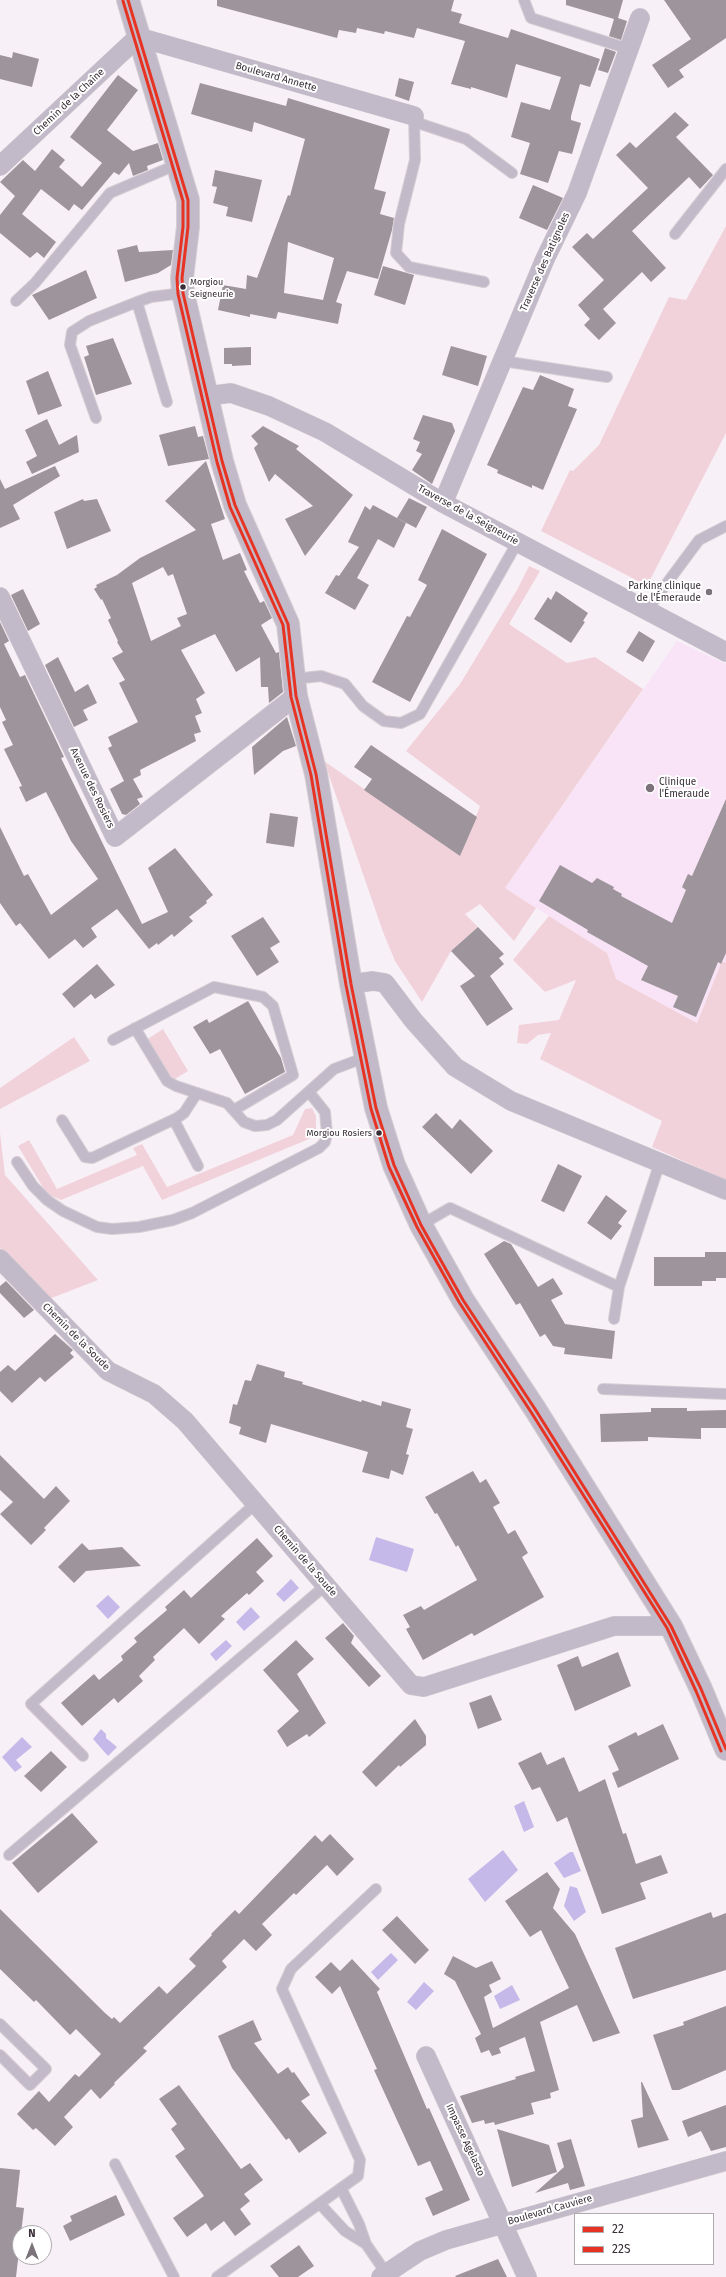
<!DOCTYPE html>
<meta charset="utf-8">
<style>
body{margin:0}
#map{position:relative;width:726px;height:2277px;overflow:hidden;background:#f8f0f7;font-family:"Fira Sans",sans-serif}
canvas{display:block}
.legend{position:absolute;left:574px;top:2213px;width:140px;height:52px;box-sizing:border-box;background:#fff;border:1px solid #afabaf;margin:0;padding:5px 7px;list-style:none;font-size:12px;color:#382e37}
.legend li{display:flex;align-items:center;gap:8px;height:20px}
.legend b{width:20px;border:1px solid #afabaf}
.north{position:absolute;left:12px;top:2225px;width:40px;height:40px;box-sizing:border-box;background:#fff;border:1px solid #afabaf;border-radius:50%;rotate:0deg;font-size:11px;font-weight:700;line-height:16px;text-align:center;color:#382e37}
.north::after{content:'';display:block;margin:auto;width:14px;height:18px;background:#7b727a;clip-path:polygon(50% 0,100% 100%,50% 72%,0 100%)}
</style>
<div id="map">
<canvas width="726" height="2277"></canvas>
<ul class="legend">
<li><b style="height:5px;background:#e63323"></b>22</li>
<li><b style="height:5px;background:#e63323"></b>22S</li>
</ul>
<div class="north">N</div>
</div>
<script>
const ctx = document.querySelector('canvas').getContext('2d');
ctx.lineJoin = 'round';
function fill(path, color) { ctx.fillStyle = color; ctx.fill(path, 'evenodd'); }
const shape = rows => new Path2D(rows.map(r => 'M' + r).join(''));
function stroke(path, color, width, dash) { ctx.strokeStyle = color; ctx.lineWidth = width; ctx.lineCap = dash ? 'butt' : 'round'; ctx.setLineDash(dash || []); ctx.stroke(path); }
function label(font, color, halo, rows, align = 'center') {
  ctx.font = font + ' "Fira Sans",sans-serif'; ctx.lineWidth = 4; ctx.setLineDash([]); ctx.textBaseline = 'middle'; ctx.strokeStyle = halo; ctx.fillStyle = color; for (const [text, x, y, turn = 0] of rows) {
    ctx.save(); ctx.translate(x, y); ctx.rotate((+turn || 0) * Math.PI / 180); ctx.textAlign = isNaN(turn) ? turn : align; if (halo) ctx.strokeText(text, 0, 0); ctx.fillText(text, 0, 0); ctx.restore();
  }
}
fill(shape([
 [677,641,726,664,726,963,722,961,697,1023,616,979,607,953,505,888]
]), '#f9e3f6');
fill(shape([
 [726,226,726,433,650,580,642,583,541,531,570,470,573,471,599,445,669,297,686,300],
 [529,566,540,571,509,624,567,663,595,657,643,689,505,888,536,908,514,941,480,904,465,914,478,927,451,951,422,1002,395,961,383,932,324,761,460,856,480,806,406,751,460,684,517,590],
 [549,916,607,953,616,979,697,1023,722,961,726,963,726,1180,652,1147,662,1121,540,1059,551,1033,538,1035,527,1044,517,1043,519,1025,559,1020,576,980,545,992,513,960],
 [163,1029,188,1071,173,1080,146,1040],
 [74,1037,90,1061,0,1109,0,1088],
 [312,1108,316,1116,316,1130,309,1139,162,1200,143,1166,61,1200,47,1194,18,1146,29,1140,57,1189,137,1155,133,1148,142,1144,167,1187,293,1135,305,1109],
 [0,1133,5,1175,98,1280,49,1299,0,1248]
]), '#f2d2da');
fill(shape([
 [376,1537,414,1549,407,1572,369,1560],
 [291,1579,299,1588,284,1602,276,1594],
 [108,1595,120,1607,108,1619,96,1606],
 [251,1607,260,1617,244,1631,236,1622],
 [226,1640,232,1646,216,1661,210,1654],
 [101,1729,106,1734,106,1738,117,1747,108,1756,93,1739],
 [22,1737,32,1747,16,1760,22,1767,15,1772,2,1757],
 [524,1801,534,1827,524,1832,514,1806],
 [503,1850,518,1870,485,1902,468,1879],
 [570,1852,573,1852,581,1871,564,1878,554,1863],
 [570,1886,577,1888,586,1912,574,1921,564,1906],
 [391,1953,398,1960,378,1980,371,1972],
 [424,1982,434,1991,416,2010,407,2002],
 [512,1985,520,2000,500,2009,494,1996]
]), '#c4b9e8');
fill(shape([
 [217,0,454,0,451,11,462,14,459,23,508,38,511,29,600,59,590,87,580,84,571,116,571,120,581,123,572,154,559,151,548,183,520,174,530,143,511,137,521,102,550,110,561,77,516,64,507,98,471,87,471,89,451,84,465,41,417,28,414,38,385,31,384,34,357,28,356,33,339,30,337,38,217,6],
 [566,0,623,0,618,18,627,21,621,40,609,36,614,19,566,5],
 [664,0,726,0,726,38,679,70,684,77,668,88,652,65,691,39],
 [605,48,616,52,608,73,598,70],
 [13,52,39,59,32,87,0,79,0,55,12,58],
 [118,75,138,90,107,130,133,151,158,143,163,160,147,166,148,170,133,176,129,163,119,175,114,172,82,210,74,204,69,211,41,189,22,214,56,242,44,258,37,252,30,258,0,233,0,215,15,196,0,182,23,160,35,171,52,149,65,160,59,167,82,187,102,163,70,137],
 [399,78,414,82,409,101,395,96],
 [200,83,286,106,288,98,390,129,374,189,386,192,380,214,394,218,392,230,378,279,347,271,336,302,342,304,338,324,278,312,276,319,250,314,250,317,218,310,223,285,246,289,247,275,257,278,288,195,290,196,305,139,254,122,252,132,191,114],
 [288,242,334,258,323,300,284,293],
 [675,112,689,125,676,137,713,175,700,189,689,177,632,231,666,268,651,282,642,272,603,309,616,323,599,340,584,325,590,319,578,305,604,280,572,247,587,233,593,239,648,188,616,155,630,142,636,148],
 [215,170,262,180,252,222,226,216,228,207,213,203,217,187,212,186],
 [533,185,563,198,547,230,519,218],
 [137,245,139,252,173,250,171,265,158,273,125,282,117,250],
 [383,266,414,275,405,305,374,295],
 [86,270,97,298,49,320,32,295],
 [113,338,132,384,96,395,84,357,89,355,86,346],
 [451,346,487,356,478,386,442,375],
 [251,347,251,365,232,366,232,364,224,364,224,348],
 [48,371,62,406,38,415,26,381],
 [540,375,574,389,568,406,577,409,543,490,532,485,532,488,497,473,498,470,487,465,523,387,533,390],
 [423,415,452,423,455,431,432,484,412,470,422,454,416,451,420,442,413,439],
 [47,419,59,445,77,435,79,452,32,474,26,462,37,456,25,430],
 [195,426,198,437,203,436,209,459,168,466,159,435],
 [263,426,299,446,296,449,353,495,305,556,285,519,313,506,275,474,269,482,254,448,258,444,251,436],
 [206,461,225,519,211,524,223,560,240,553,247,570,244,571,260,603,264,601,272,618,261,625,276,653,279,652,283,692,269,703,268,687,261,687,260,657,236,672,215,634,181,650,205,693,196,699,202,713,195,716,201,732,194,734,196,741,140,770,141,775,133,779,143,797,137,799,140,804,126,815,122,814,110,789,124,781,108,748,112,746,108,737,138,722,119,683,125,680,112,658,123,652,117,642,118,641,108,620,111,618,102,599,101,600,94,589,97,587,96,585,117,575,140,558,196,530,165,501],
 [163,567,168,576,173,574,187,614,177,618,181,626,151,641,132,583],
 [55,466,60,476,13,505,20,519,0,528,0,479,5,489],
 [409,498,427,507,416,528,397,518],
 [83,499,84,501,97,499,111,531,67,549,54,512],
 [373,505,406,523,394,548,378,539,357,578,369,585,355,610,325,593,336,575,339,576,359,547,348,542,365,506,370,510],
 [442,529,487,554,410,702,372,682,407,616,410,617,427,585,418,580],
 [23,589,40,624,28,631,11,595],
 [556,591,588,613,583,621,585,622,571,643,534,619,548,597,551,600],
 [0,622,9,641,4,644,20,677,25,675,64,757,61,758,142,924,168,912,148,868,175,848,213,895,206,901,207,903,189,917,193,921,174,937,172,934,158,945,157,943,149,949,117,909,91,928,97,937,83,948,75,939,49,959,20,923,16,926,0,903,0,827,24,876,28,874,51,915,98,879,71,841,46,792,26,802,19,787,22,786,4,749,13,745,2,722,6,720,0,707],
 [639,631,655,641,643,662,626,652],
 [58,657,75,692,88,684,97,703,83,710,88,720,74,727,45,665],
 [287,717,296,746,283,751,254,775,252,747],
 [371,745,477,817,460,856,364,790,372,779,354,767],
 [726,799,726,953,721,964,718,962,696,1017,673,1007,678,996,641,980,648,966,587,932,588,930,539,901,560,865,592,883,597,878,614,887,613,889,622,894,621,896,672,923,686,890,682,887,688,874,692,876],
 [270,813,298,817,294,847,266,843],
 [263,917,280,942,270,948,279,962,257,976,231,936],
 [478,927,504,954,499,958,504,964,490,976,513,1009,487,1026,460,986,475,976,451,951],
 [97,964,115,985,95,999,91,994,74,1008,62,994],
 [248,1001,281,1058,285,1072,245,1094,220,1049,210,1054,193,1027,207,1019,209,1023],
 [436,1113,452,1129,460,1119,493,1151,471,1174,422,1127],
 [558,1164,582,1176,564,1212,541,1201],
 [606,1195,627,1211,618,1223,622,1226,611,1240,587,1223],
 [504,1241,511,1244,538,1287,553,1278,563,1294,551,1300,565,1324,615,1331,612,1359,564,1354,565,1348,553,1346,545,1334,540,1337,520,1303,516,1305,484,1254],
 [705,1252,726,1252,726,1278,716,1278,716,1281,702,1281,702,1286,654,1286,654,1257,705,1257],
 [6,1281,34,1310,24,1318,0,1293,0,1286],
 [55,1334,73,1350,70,1353,74,1357,45,1382,40,1377,12,1403,0,1391,0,1372,8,1365,15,1371],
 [257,1364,285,1372,284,1377,303,1382,302,1384,361,1402,362,1400,381,1406,382,1401,411,1409,406,1427,413,1429,406,1454,409,1455,403,1475,391,1470,389,1479,362,1472,368,1452,271,1424,266,1443,239,1434,241,1427,229,1423,233,1404,237,1405,245,1380,251,1381],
 [651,1408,687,1408,687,1411,726,1410,726,1428,701,1428,701,1439,648,1437,648,1441,601,1442,600,1414,651,1412],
 [0,1455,44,1499,56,1486,70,1501,44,1528,46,1530,31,1545,0,1514,13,1502,0,1490],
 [473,1471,480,1483,486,1479,500,1503,493,1507,508,1534,515,1530,528,1553,522,1557,544,1597,474,1636,472,1633,423,1660,406,1629,410,1627,403,1615,421,1606,424,1610,477,1580,458,1545,456,1547,437,1513,435,1514,425,1497],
 [257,1538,273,1556,256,1572,264,1581,249,1595,247,1593,221,1616,225,1619,199,1644,184,1628,153,1657,155,1660,139,1676,143,1681,118,1703,114,1698,82,1726,61,1703,94,1674,99,1680,123,1660,121,1656,137,1642,134,1638,167,1610,165,1607,184,1590,191,1598],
 [82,1543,89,1550,122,1547,141,1566,86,1571,74,1583,58,1567],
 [343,1623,354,1636,351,1643,381,1676,369,1687,325,1638],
 [296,1640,314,1659,297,1674,326,1723,309,1737,307,1734,287,1747,277,1731,299,1711,263,1670],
 [618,1652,631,1686,575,1711,557,1665,578,1656,582,1667],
 [491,1695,502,1720,478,1729,469,1703],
 [415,1719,426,1736,426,1745,400,1767,399,1765,376,1787,362,1772],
 [663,1724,679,1759,618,1788,612,1773,619,1770,608,1746,636,1732,638,1736],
 [51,1751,67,1767,41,1792,24,1776],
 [541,1752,547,1765,564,1757,579,1792,605,1779,623,1834,626,1833,636,1864,661,1855,668,1873,640,1883,646,1899,602,1914,567,1817,557,1822,540,1787,532,1790,518,1763],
 [72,1813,98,1842,38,1893,12,1863],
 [330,1834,354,1859,337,1876,327,1865,296,1895,294,1893,262,1924,272,1935,256,1951,244,1939,222,1961,227,1967,143,2048,147,2051,114,2083,115,2084,100,2099,91,2089,64,2117,73,2127,55,2146,36,2128,33,2130,17,2114,39,2091,49,2102,75,2074,79,2077,101,2054,76,2029,70,2035,36,2000,34,2002,0,1969,0,1909,105,2013,112,2019,114,2017,120,2023,159,1986,167,1994,196,1966,189,1959,212,1935,211,1934,235,1910,239,1914,315,1835,322,1842],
 [547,1872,560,1889,553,1908,575,1934,620,2033,593,2042,577,2005,540,2022,559,2090,550,2093,551,2098,531,2103,534,2114,495,2125,494,2122,485,2124,484,2120,472,2123,460,2096,516,2079,515,2077,535,2071,525,2037,499,2048,501,2053,492,2056,489,2050,481,2053,475,2038,481,2034,455,1981,444,1974,453,1956,476,1968,492,1961,501,1979,489,1985,492,1992,484,1997,493,2028,569,1988,541,1930,530,1937,505,1901],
 [711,1912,713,1918,726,1913,726,1970,633,1999,615,1948],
 [397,1916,429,1950,415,1964,382,1930],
 [352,1959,380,1989,377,1992,427,2109,429,2108,470,2200,433,2216,425,2198,443,2190,430,2161,418,2166,374,2070,377,2069,340,1986,332,1994,315,1977,331,1962,340,1971],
 [726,2006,726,2070,679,2090,672,2090,653,2035,684,2025,683,2022],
 [253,2020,262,2040,254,2043,278,2074,288,2067,292,2073,294,2072,310,2095,301,2101,327,2133,299,2153,289,2138,286,2140,232,2068,218,2036],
 [641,2082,642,2082,669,2140,638,2148,631,2120,643,2117],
 [179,2085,241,2169,250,2163,263,2180,244,2194,250,2201,240,2209,251,2224,235,2236,224,2221,211,2231,206,2223,187,2237,173,2218,204,2196,175,2156,185,2149,171,2129,177,2124,159,2099],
 [726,2105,726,2147,711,2151,701,2131,688,2137,682,2121],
 [497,2129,549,2145,557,2172,512,2187],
 [571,2139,585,2186,570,2190,568,2183,535,2193,564,2167,557,2143],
 [0,2168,20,2170,16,2207,24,2208,16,2277,0,2277],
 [116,2195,125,2215,70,2241,63,2226,72,2221,70,2216],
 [299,2245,314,2266,298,2277,279,2277,270,2266],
 [498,2259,507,2277,456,2277,455,2276]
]), '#9d959b');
const service = shape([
 [524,0,531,18,629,49],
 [414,116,415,160,399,224,396,253,409,267,484,282],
 [414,116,421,124,466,139,512,173],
 [675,234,726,169],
 [16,301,35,283,110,193,178,164],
 [137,302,167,402],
 [503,361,607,377],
 [96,418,70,345,72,332,89,321,137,302,151,297,183,293],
 [647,610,699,540,726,526],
 [294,679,321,676,345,684,363,706,384,721,401,723,420,714,517,543],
 [135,1028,167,1081,176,1086,227,1103,244,1122,255,1126,267,1125,277,1120,334,1069,366,1057],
 [113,1040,214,987,263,997,273,1006,293,1075,234,1110],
 [62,1120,85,1157,92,1158,177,1118,184,1113,197,1093],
 [174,1120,198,1166],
 [17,1162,33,1186,47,1200,63,1211,97,1227,112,1229,139,1227,173,1220,192,1213,319,1148,325,1142,327,1134,325,1112,309,1092],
 [421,1225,450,1208,619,1287],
 [614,1319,619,1287,660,1162],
 [603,1389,726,1394],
 [83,1756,31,1704,255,1504],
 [9,1855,326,1585],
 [0,2024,46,2069,30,2085,0,2055],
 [115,2164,174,2277],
 [341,2188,359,2224,366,2244,386,2273],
 [320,2204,345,2231,366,2244],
 [217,2277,358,2176,360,2160,282,1989,291,1969,376,1889]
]);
const minor = shape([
 [0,166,138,37,414,116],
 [207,396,231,393,269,406,325,432,443,503,726,652],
 [443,503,545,259,577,193,640,18],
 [0,597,115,837,296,696],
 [351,984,373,981,385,983,413,1020,455,1067,511,1101,726,1190],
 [0,1259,108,1371,154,1394,185,1421,411,1685,424,1687,614,1626,671,1626],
 [426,2056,527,2277],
 [381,2277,420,2251,446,2240,726,2161]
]);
const tertiary = shape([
 [128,0,188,200,188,227,182,278,183,293,222,461,235,505,288,624,296,696,316,774,351,984,376,1108,394,1165,421,1225,463,1300,535,1409,671,1626,701,1689,726,1749]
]);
stroke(service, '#d5ced4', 12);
stroke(minor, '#d5ced4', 20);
stroke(tertiary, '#d5ced4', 24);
stroke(service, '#c2bac8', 10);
stroke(minor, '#c2bac8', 19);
stroke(tertiary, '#c2bac8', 22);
stroke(shape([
 [128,0,188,200,188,227,182,278,183,293,222,461,235,505,288,624,296,696,316,774,351,984,376,1108,394,1165,421,1225,463,1300,535,1409,671,1626,701,1689,726,1749]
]), '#e63323', 3);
stroke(shape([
 [123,1,183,201,183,227,177,278,178,294,217,462,230,507,283,625,291,697,311,775,346,985,371,1109,389,1167,417,1227,459,1302,531,1412,667,1628,696,1691,721,1751]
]), '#e63323', 3);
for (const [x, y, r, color] of [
 [183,287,3.5,"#382e37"],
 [709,592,4,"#7b727a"],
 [650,788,5,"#7b727a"],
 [379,1133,3.5,"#382e37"]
]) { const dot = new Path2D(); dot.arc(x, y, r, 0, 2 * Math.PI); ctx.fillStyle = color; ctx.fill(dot); stroke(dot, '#fff', 1.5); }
label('9px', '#382e37', '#fff', [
 ["Morgiou",190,282],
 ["Seigneurie",190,294],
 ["Morgiou Rosiers",372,1133,"right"]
], 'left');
label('10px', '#382e37', '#fff', [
 ["Boulevard Annette",276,77,16],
 ["Chemin de la Chaîne",69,102,-43],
 ["Traverse des Batignoles",545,262,-66],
 ["Traverse de la Seigneurie",468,515,29],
 ["Avenue des Rosiers",92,788,64],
 ["Chemin de la Soude",76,1337,45],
 ["Chemin de la Soude",305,1561,49],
 ["Impasse Agelasto",465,2140,65],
 ["Boulevard Cauviere",550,2210,-16]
]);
label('10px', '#382e37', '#fff', [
 ["Parking clinique",701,586],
 ["de l'Émeraude",701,598],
 ["Clinique",659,782,"left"],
 ["l'Émeraude",659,794,"left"]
], 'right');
</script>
